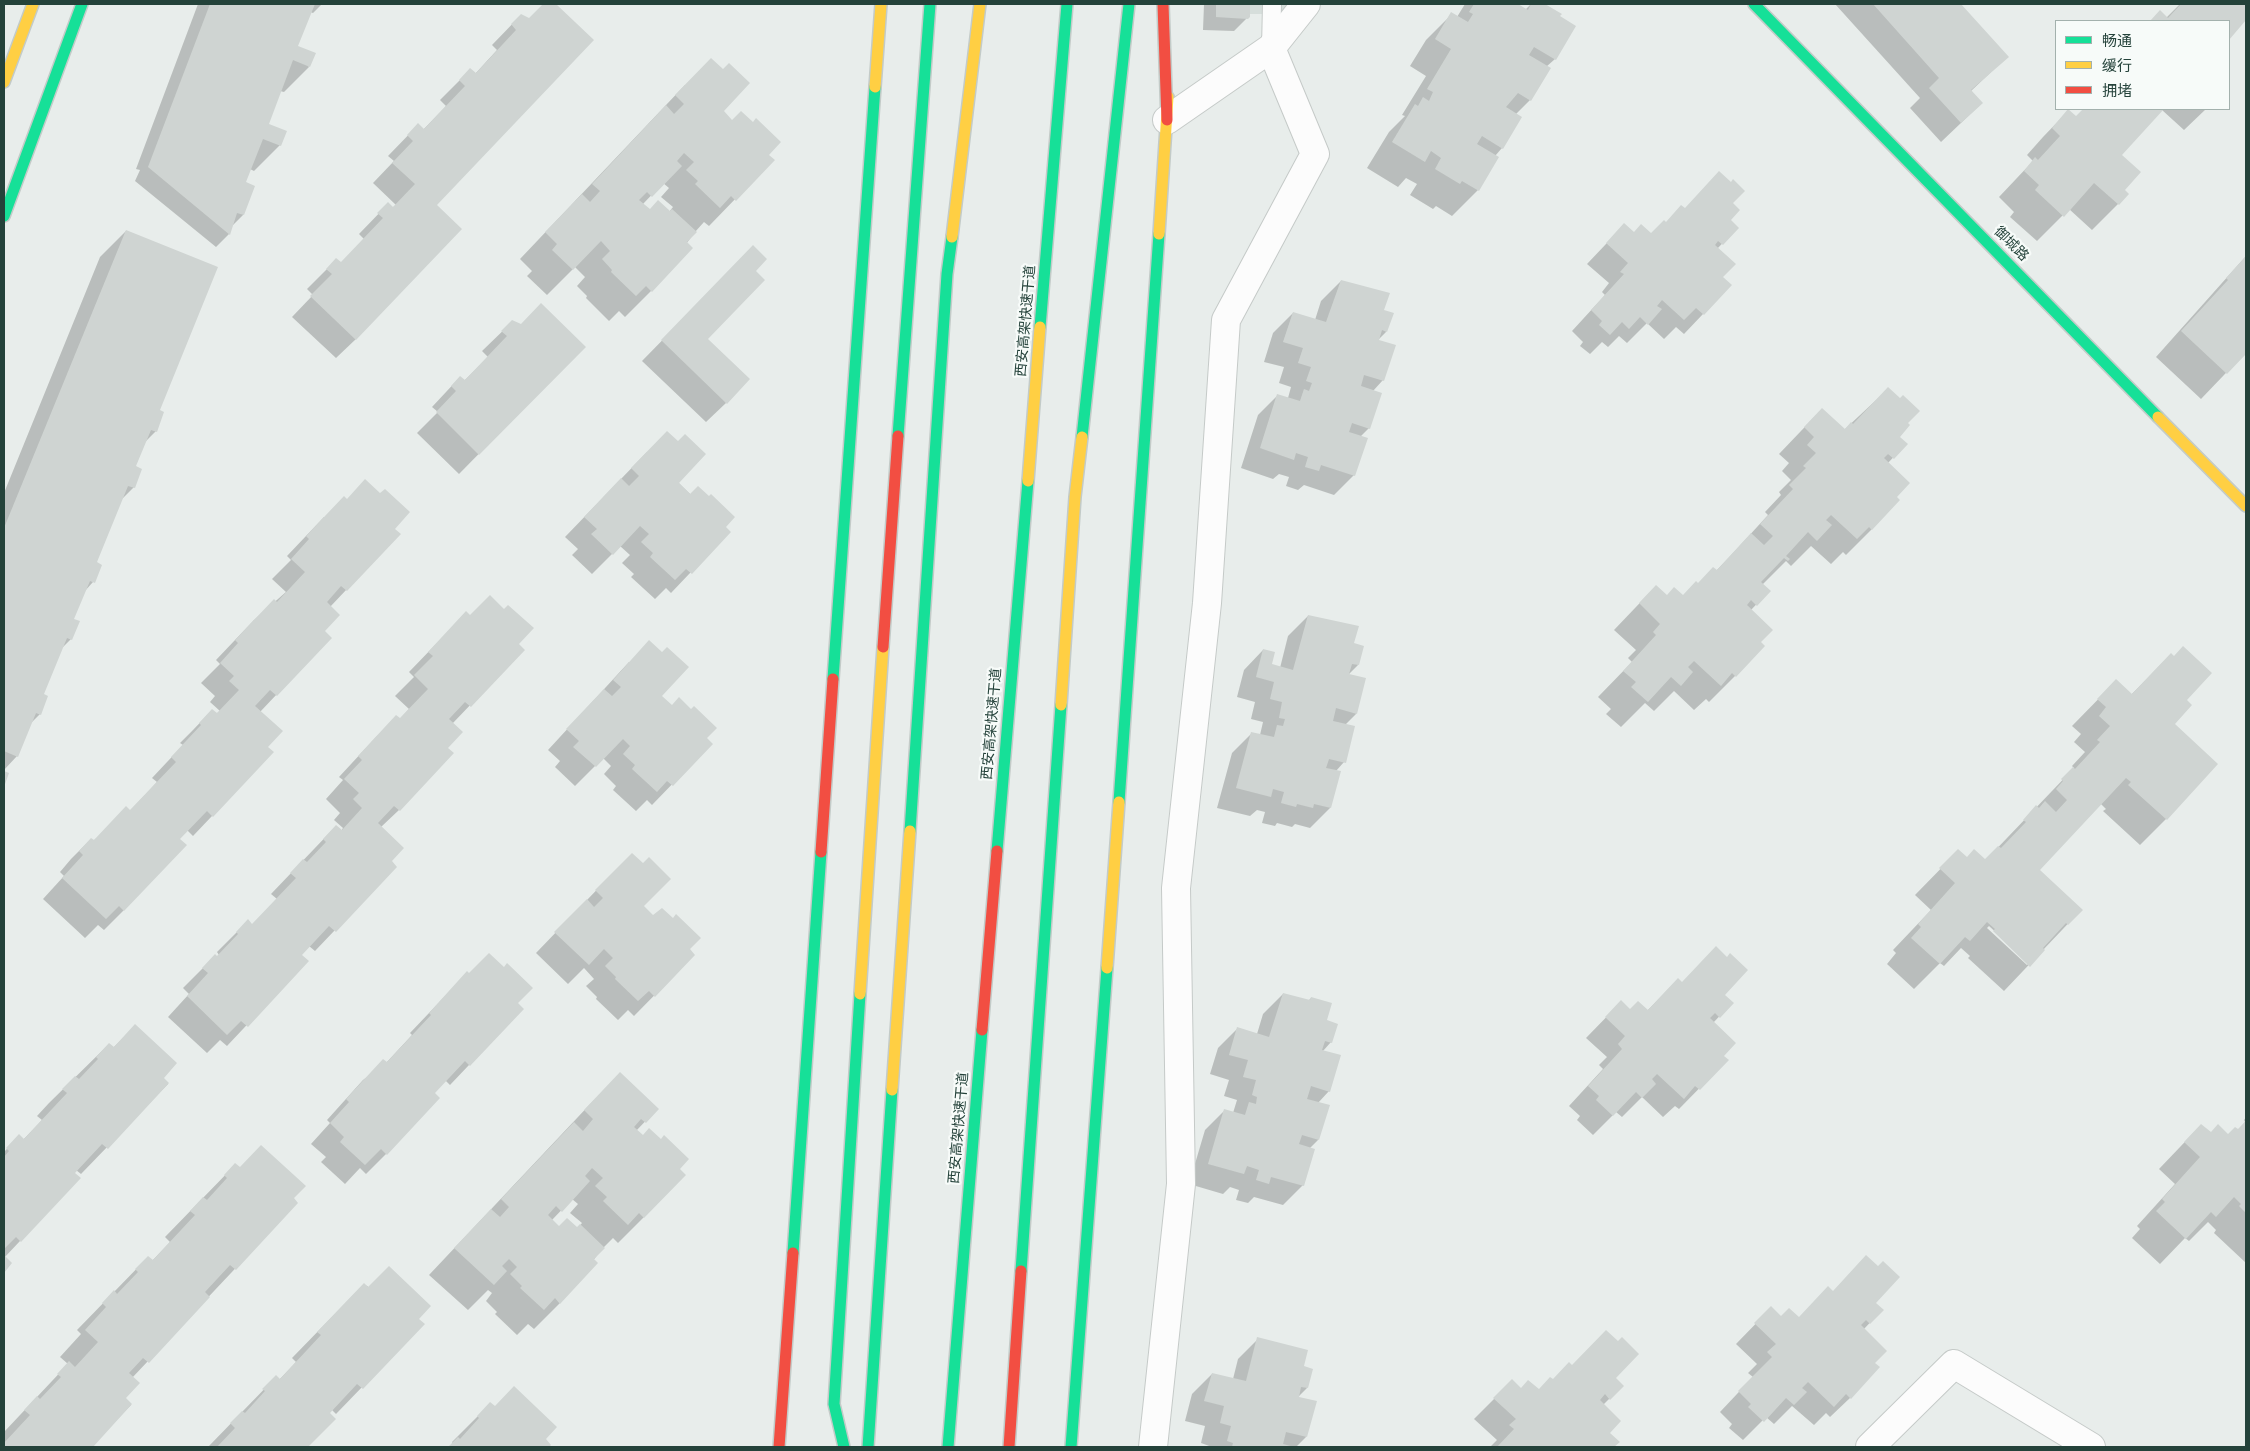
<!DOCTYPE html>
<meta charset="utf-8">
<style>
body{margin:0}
#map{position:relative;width:2250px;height:1451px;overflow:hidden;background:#e8edeb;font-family:"Fira Sans","Noto Sans SC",sans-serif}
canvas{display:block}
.frame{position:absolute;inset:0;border:5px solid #24423a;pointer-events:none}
.legend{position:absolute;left:2055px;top:20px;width:175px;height:90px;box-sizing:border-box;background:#f7fbf9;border:1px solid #a3b1ad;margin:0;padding:6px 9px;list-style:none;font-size:15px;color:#24423a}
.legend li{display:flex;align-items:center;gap:10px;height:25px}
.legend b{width:25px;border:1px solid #a3b1ad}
</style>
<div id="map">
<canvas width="2250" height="1451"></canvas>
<div class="frame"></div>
<ul class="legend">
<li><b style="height:6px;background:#16e098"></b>畅通</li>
<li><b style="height:6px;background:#ffcf43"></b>缓行</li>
<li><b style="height:6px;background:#f24e42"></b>拥堵</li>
</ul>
</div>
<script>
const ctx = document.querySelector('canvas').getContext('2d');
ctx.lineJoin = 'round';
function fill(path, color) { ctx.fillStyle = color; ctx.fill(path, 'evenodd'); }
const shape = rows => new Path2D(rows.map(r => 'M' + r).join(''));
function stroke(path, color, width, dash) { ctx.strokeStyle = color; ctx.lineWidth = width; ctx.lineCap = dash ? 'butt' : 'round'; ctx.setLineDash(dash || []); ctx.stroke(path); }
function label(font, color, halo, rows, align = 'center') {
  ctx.font = font + ' "Fira Sans","Noto Sans SC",sans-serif'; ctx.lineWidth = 4.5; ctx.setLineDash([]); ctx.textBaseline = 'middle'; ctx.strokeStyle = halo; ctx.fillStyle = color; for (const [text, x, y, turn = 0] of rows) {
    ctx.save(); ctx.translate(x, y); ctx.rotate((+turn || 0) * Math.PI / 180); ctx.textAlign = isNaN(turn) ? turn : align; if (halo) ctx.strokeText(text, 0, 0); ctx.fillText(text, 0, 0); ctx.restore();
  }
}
fill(shape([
 [1226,4,1289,4,1281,14,1225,14]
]), '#d6dedb');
fill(shape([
 [198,4,322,4,313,13,310,12,297,47,309,67,284,92,280,91,267,125,280,145,254,171,250,169,245,182,254,187,243,215,232,226,229,234,216,247,135,181,140,170,136,169],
 [544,4,554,4,592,40,435,205,356,339,336,358,292,317,313,295,307,289,336,260,341,264,364,239,359,234,388,204,392,208,396,205,373,183,394,161,388,156,418,125,423,130,446,106,440,100,470,70,475,74,497,50,492,45,521,15,529,19],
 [1204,4,1249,4,1249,16,1234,31,1203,30],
 [1465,4,1517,4,1525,10,1531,4,1543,4,1560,14,1558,17,1555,59,1546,67,1530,100,1516,114,1502,148,1495,156,1478,190,1452,216,1436,206,1433,209,1410,195,1417,184,1406,178,1398,187,1367,168,1389,132,1405,116,1402,115,1426,76,1410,66,1426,40,1452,14,1457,17],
 [1835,4,1960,4,2007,57,1971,91,1982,103,1941,142,1910,108,1920,98],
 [2180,4,2246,4,2246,15,2244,17,2246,19,2229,38,2229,21,2151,21,2160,12,2166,18],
 [685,85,722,111,773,160,709,226,704,222,695,232,651,291,625,317,619,311,609,321,586,298,587,296,577,286,585,277,575,267,547,295,527,276,532,271,520,259],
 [663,183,669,188,661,197,673,207,669,212,649,211,643,204],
 [2085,109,2206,109,2184,130,2162,110,2120,155,2124,190,2128,194,2092,230,2069,209,2037,241,2010,217,2014,212,1999,197,2033,161,2027,155,2043,137,2068,111,2076,118],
 [1731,203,1729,220,1737,228,1717,249,1722,277,1703,314,1684,334,1676,327,1664,339,1647,323,1627,343,1619,336,1608,347,1602,342,1590,354,1580,346,1583,342,1572,331,1605,295,1602,292,1609,283,1587,264,1624,225,1633,233,1651,235,1684,209],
 [126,231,158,411,156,431,145,442,135,467,134,487,121,500,95,563,93,582,84,592,73,619,71,639,61,649,42,695,40,714,30,724,17,756,4,770,4,493,100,257],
 [2246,256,2246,352,2201,399,2156,357],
 [734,267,754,271,706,339,726,403,706,422,642,361],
 [1341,281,1382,311,1386,332,1377,341,1383,380,1373,391,1369,428,1360,437,1354,475,1334,495,1304,485,1298,490,1286,486,1289,477,1279,474,1273,479,1241,468,1258,415,1278,395,1288,398,1291,387,1279,383,1284,367,1264,362,1273,333,1293,313,1315,320,1321,301],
 [512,322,584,347,459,474,417,433,438,412,432,407,460,377,464,381,488,357,482,351],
 [1888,389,1906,423,1898,437,1906,444,1887,464,1895,497,1872,529,1846,555,1843,552,1831,564,1811,546,1791,566,1786,561,1762,585,1769,591,1751,610,1760,642,1735,676,1709,702,1706,699,1694,710,1674,691,1654,711,1645,703,1621,727,1606,714,1611,709,1598,697,1632,662,1628,658,1636,650,1614,630,1656,586,1666,596,1683,596,1716,571,1735,551,1768,515,1765,512,1781,495,1779,492,1791,480,1782,471,1789,463,1779,454,1822,409,1844,430],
 [647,452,729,532,671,593,666,588,655,599,631,577,634,574,622,563,630,555,620,546,592,574,572,555,578,549,565,537],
 [324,517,393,529,399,534,330,607,323,631,330,638,260,712,266,747,212,816,193,836,187,830,179,839,124,910,104,930,98,925,85,938,43,899,64,876,60,872,71,859,91,839,93,841,130,811,157,782,152,778,183,745,180,743,193,730,212,710,216,714,220,711,210,702,215,696,201,683,220,664,216,660,254,620,286,592,272,579,291,560,287,556],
 [466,613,523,650,452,724,446,748,399,810,381,827,390,861,395,867,315,951,309,946,300,955,307,961,227,1046,220,1040,207,1053,168,1017,189,994,183,988,215,956,217,957,219,955,217,952,248,921,252,925,277,899,271,894,336,826,341,831,343,828,334,820,340,813,326,799,343,780,339,777,377,736,399,720,409,709,395,696,414,677,409,672],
 [1308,616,1352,644,1358,665,1348,675,1356,714,1345,725,1344,762,1336,771,1330,808,1310,828,1295,824,1292,827,1277,823,1275,826,1262,823,1265,812,1257,810,1250,816,1217,808,1232,753,1252,733,1260,735,1263,722,1251,719,1255,702,1237,697,1244,670,1263,650,1270,665,1280,668,1288,636],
 [2171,654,2185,700,2173,724,2166,819,2140,845,2103,811,2106,809,2100,803,2039,870,2081,910,2004,991,1968,958,1970,956,1961,948,1944,966,1940,963,1914,989,1887,964,1896,953,1893,950,1931,910,1915,895,1958,851,1966,859,1985,861,2074,768,2072,766,2085,752,2074,742,2081,734,2072,726,2116,681,2131,695],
 [1989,926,2029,963,2027,965,1987,928],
 [629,662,660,696,711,744,652,805,647,800,636,811,613,790,616,786,604,774,611,766,603,758,575,786,555,767,560,761,548,750],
 [612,874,642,906,694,955,634,1016,628,1010,618,1020,596,999,597,997,586,986,594,979,584,968,568,984,536,953],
 [469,974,516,1004,469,1065,450,1085,445,1080,433,1093,438,1098,386,1154,366,1174,360,1168,345,1184,321,1162,326,1157,311,1144,330,1123,327,1120,363,1080,386,1063,412,1035,410,1033,448,993],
 [1678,979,1682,983,1724,995,1732,1003,1713,1023,1722,1056,1727,1060,1679,1109,1675,1106,1663,1117,1642,1097,1622,1117,1616,1112,1593,1135,1577,1120,1580,1116,1569,1106,1603,1069,1599,1065,1607,1057,1586,1038,1621,1002,1630,1010,1647,1011],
 [1283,994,1308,1001,1311,998,1326,1021,1331,1042,1323,1051,1329,1091,1318,1103,1318,1140,1309,1149,1303,1185,1283,1205,1254,1197,1248,1203,1236,1200,1239,1190,1230,1187,1223,1194,1189,1184,1205,1130,1225,1110,1233,1113,1237,1100,1224,1096,1229,1080,1210,1074,1218,1048,1238,1028,1257,1034,1263,1014],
 [135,1026,162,1078,168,1084,81,1174,76,1170,20,1241,4,1258,11,1263,4,1271,4,1152,19,1136,23,1140,42,1120,37,1116,49,1103,109,1044,113,1048],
 [594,1100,657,1109,636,1131,678,1170,644,1217,618,1243,613,1238,602,1249,560,1303,534,1329,528,1324,517,1335,495,1314,497,1312,486,1301,492,1293,488,1290,468,1310,429,1275],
 [572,1199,578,1204,570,1213,582,1223,577,1229,559,1227,552,1220],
 [2246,1117,2246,1263,2214,1233,2216,1230,2208,1222,2189,1241,2185,1238,2160,1264,2132,1238,2140,1229,2137,1226,2175,1184,2159,1169,2201,1125,2210,1134,2228,1135,2238,1130,2245,1122,2244,1120],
 [235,1165,292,1198,297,1203,132,1378,124,1398,131,1405,91,1447,4,1447,4,1432,68,1364,60,1357,81,1334,77,1330,148,1257,152,1261,170,1242,165,1237],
 [364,1284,423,1324,336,1414,332,1410,328,1413,334,1419,307,1447,208,1447,276,1377,279,1380,296,1362,292,1358],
 [1832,1292,1874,1303,1882,1310,1863,1330,1873,1363,1850,1398,1830,1417,1826,1413,1814,1425,1792,1406,1774,1424,1766,1417,1743,1440,1729,1428,1732,1424,1720,1412,1753,1377,1748,1373,1757,1364,1736,1344,1771,1308,1781,1317,1799,1318],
 [1258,1339,1302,1367,1307,1388,1297,1398,1306,1437,1296,1447,1212,1447,1201,1443,1205,1426,1185,1421,1192,1394,1212,1374,1233,1379,1238,1359],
 [1572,1366,1614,1378,1622,1386,1603,1405,1608,1433,1618,1442,1613,1447,1491,1446,1497,1440,1474,1419,1512,1381,1521,1389,1538,1391],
 [490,1404,544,1439,550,1445,547,1447,450,1447,453,1444,452,1442]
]), '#0003');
fill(shape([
 [210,4,315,4,298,46,316,53,310,67,293,60,269,124,287,131,281,146,263,139,246,182,255,186,244,215,237,213,230,235,148,167],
 [543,4,556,4,594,40,437,205,462,229,356,340,310,296,332,274,326,269,336,258,341,262,383,218,377,213,388,202,393,207,415,184,392,163,413,141,407,135,418,123,424,129,465,86,459,80,470,68,476,73,516,30,511,24,521,14,529,18],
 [1216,4,1250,4,1250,17,1248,19,1216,17],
 [1474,4,1518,4,1528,10,1531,4,1545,4,1562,14,1560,16,1576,26,1556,60,1534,47,1529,55,1551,68,1531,101,1518,93,1506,107,1522,117,1503,149,1482,136,1477,144,1499,157,1479,191,1462,181,1460,184,1435,169,1441,158,1431,151,1425,162,1392,142,1415,104,1418,106,1423,97,1429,101,1433,92,1427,89,1451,49,1435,39,1451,12,1468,22,1473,14,1469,12],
 [1873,4,1961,4,2009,57,1971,90,1983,103,1961,123,1929,88,1939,78],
 [2181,4,2246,4,2246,20,2229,40,2229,21,2150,21,2160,10,2168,18],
 [711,58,723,69,729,63,750,83,724,111,732,120,741,111,753,122,756,118,781,142,769,155,775,160,736,201,731,196,720,208,695,184,698,181,686,170,694,162,684,153,677,161,682,166,652,197,647,192,639,200,650,209,658,200,670,211,672,209,697,232,687,242,693,248,652,292,646,286,636,296,611,272,612,270,602,259,610,251,601,241,573,270,552,250,557,244,545,232,582,194,590,202,600,191,592,184,666,105,674,114,684,104,675,95],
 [2068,109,2076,116,2083,109,2164,109,2122,155,2141,172,2125,190,2129,194,2119,205,2094,183,2064,217,2035,190,2039,185,2024,171,2035,157,2038,160,2060,136,2052,128],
 [1719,171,1731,182,1733,179,1745,191,1733,203,1740,210,1731,220,1739,228,1723,245,1718,241,1715,245,1736,264,1723,277,1732,285,1704,315,1696,308,1684,320,1662,300,1657,306,1662,309,1648,325,1640,317,1629,329,1622,322,1610,335,1599,325,1602,321,1591,310,1624,274,1620,272,1628,263,1606,243,1624,223,1634,232,1641,224,1651,233,1664,220,1666,222,1681,205,1685,208],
 [126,230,218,267,160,410,164,412,157,432,151,430,136,466,142,469,135,488,128,486,97,562,102,565,95,583,90,581,74,619,80,621,72,640,67,638,44,694,48,696,41,715,36,713,18,757,4,751,4,528],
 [753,245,767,259,756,271,765,280,708,339,750,379,727,404,661,340],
 [2246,256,2246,354,2227,374,2181,331,2228,280,2226,278],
 [1341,280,1390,293,1384,310,1394,313,1387,332,1382,330,1379,340,1396,345,1384,381,1364,375,1361,386,1382,393,1370,429,1352,423,1349,432,1368,438,1355,476,1321,465,1319,471,1305,467,1308,457,1296,453,1294,460,1260,448,1277,394,1300,401,1304,389,1309,391,1312,383,1306,381,1311,367,1298,363,1303,348,1283,342,1293,312,1326,322],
 [541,303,586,347,479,455,436,412,456,391,451,386,460,376,465,380,507,336,501,331,512,320,521,324],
 [1888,387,1900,398,1903,395,1920,411,1908,423,1910,425,1900,437,1908,444,1894,459,1888,454,1884,458,1910,483,1897,497,1900,500,1872,530,1869,527,1857,539,1831,515,1826,520,1832,525,1817,541,1808,532,1786,556,1790,559,1788,561,1784,558,1761,582,1771,591,1757,606,1751,600,1747,605,1773,630,1761,642,1765,646,1736,677,1732,673,1721,686,1694,661,1688,667,1693,672,1681,686,1671,677,1648,702,1631,687,1636,682,1623,671,1656,635,1653,632,1660,624,1639,603,1656,585,1667,595,1674,587,1683,595,1696,581,1698,583,1713,567,1717,570,1751,533,1764,545,1773,536,1760,524,1793,489,1789,485,1806,468,1803,466,1816,453,1807,445,1814,437,1804,427,1822,408,1845,429,1851,422,1853,424],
 [667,431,678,441,685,434,706,454,679,483,690,494,698,486,709,496,711,494,735,517,726,527,731,532,692,574,686,569,675,580,650,557,653,553,641,542,649,534,640,526,613,555,591,534,597,529,584,517,621,478,629,486,639,476,631,468],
 [365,479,380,493,385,489,410,512,395,529,401,534,347,591,341,586,327,602,340,615,325,631,332,638,277,696,270,690,255,706,283,731,268,747,274,752,213,817,207,811,180,839,187,845,124,911,119,906,106,919,62,878,83,855,79,851,91,838,94,840,126,806,130,810,176,762,171,757,201,725,199,723,212,709,217,713,239,690,229,681,234,676,220,663,238,643,235,640,274,599,277,602,305,572,291,559,309,539,306,536,344,496,347,499],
 [490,595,504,609,508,605,534,628,519,644,525,650,471,707,465,702,449,719,463,732,448,748,454,753,400,811,394,806,378,823,404,848,392,861,397,867,336,932,329,926,302,955,309,961,248,1027,241,1021,227,1035,187,996,208,973,202,968,215,954,217,956,238,934,236,932,248,919,252,924,296,878,290,873,303,859,307,862,326,842,323,839,336,825,342,830,362,808,353,799,359,793,344,779,362,760,358,756,396,715,400,718,428,689,414,675,433,656,428,652,466,611,470,615],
 [1308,615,1359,626,1354,643,1364,646,1359,665,1352,664,1349,674,1366,678,1357,714,1336,708,1333,721,1355,726,1346,763,1329,759,1326,768,1341,771,1331,808,1314,804,1313,808,1297,804,1296,807,1281,803,1284,792,1273,789,1271,797,1236,788,1251,732,1274,737,1277,725,1283,726,1285,719,1279,718,1282,702,1270,699,1274,682,1256,677,1263,649,1275,652,1272,664,1293,670],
 [649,640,662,652,667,647,689,667,662,696,672,705,679,697,691,709,694,706,717,728,707,738,713,744,673,786,667,781,657,792,632,769,635,765,623,754,630,746,623,739,596,767,573,747,579,741,566,729,604,689,612,696,621,687,613,680],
 [2183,646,2212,673,2187,700,2192,705,2175,724,2218,764,2167,820,2128,785,2131,782,2126,778,2040,870,2083,910,2068,925,2066,923,2043,948,2045,950,2030,967,1993,931,1995,929,1987,922,1970,941,1965,937,1940,964,1911,938,1921,927,1918,924,1955,883,1939,868,1958,849,1967,857,1974,849,1985,859,1998,846,2001,848,2026,822,2023,820,2036,805,2039,808,2045,801,2056,812,2067,800,2056,789,2063,781,2061,779,2073,767,2075,769,2100,742,2097,740,2110,726,2099,716,2106,707,2097,699,2116,679,2132,694,2171,653,2174,656],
 [4,771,9,773,4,787],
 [632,853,643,863,649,857,671,879,644,906,653,915,662,908,673,918,676,914,701,938,690,949,695,955,655,997,649,991,638,1001,615,979,616,977,605,966,613,958,604,949,589,965,554,932,587,899,594,907,603,898,595,890],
 [1716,946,1727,957,1730,953,1748,970,1725,995,1734,1003,1720,1018,1715,1013,1710,1018,1736,1043,1724,1056,1729,1060,1700,1090,1695,1086,1684,1099,1657,1074,1652,1079,1656,1084,1642,1098,1636,1092,1613,1116,1596,1100,1599,1096,1588,1086,1622,1049,1618,1044,1625,1036,1605,1017,1621,1000,1630,1009,1638,1001,1648,1010,1678,978,1682,982],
 [489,953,504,967,507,963,533,988,518,1003,524,1009,470,1066,465,1061,435,1093,440,1098,387,1155,381,1149,365,1165,340,1142,344,1137,330,1123,349,1102,346,1099,383,1059,387,1062,431,1015,429,1013,467,971,469,973],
 [1283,993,1310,1000,1311,997,1332,1003,1327,1020,1338,1024,1332,1043,1325,1041,1322,1050,1341,1055,1330,1092,1311,1086,1307,1099,1330,1105,1319,1140,1302,1135,1299,1144,1315,1149,1304,1186,1271,1177,1269,1184,1256,1180,1259,1170,1247,1166,1244,1174,1208,1164,1224,1109,1245,1115,1249,1102,1256,1104,1257,1097,1252,1095,1256,1080,1243,1077,1248,1060,1229,1055,1237,1027,1269,1037],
 [135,1024,177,1063,164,1078,169,1083,108,1149,102,1144,75,1173,81,1178,21,1242,16,1237,4,1249,4,1157,9,1151,6,1148,19,1134,24,1139,67,1093,62,1089,75,1076,79,1079,98,1059,96,1057,109,1043,114,1047],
 [620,1072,659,1109,646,1123,641,1119,634,1127,643,1135,649,1128,661,1139,664,1135,689,1159,680,1169,686,1175,644,1218,639,1213,628,1225,603,1201,607,1197,595,1186,603,1178,592,1168,585,1176,590,1181,562,1212,556,1206,548,1215,559,1226,567,1218,577,1227,580,1224,605,1248,594,1259,598,1263,560,1304,555,1298,544,1310,520,1288,522,1286,510,1274,517,1267,509,1259,502,1266,507,1271,494,1285,454,1248,491,1209,500,1217,509,1207,501,1199,574,1122,583,1131,593,1119,584,1110],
 [2246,1121,2246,1213,2239,1206,2241,1204,2234,1197,2216,1217,2211,1212,2186,1239,2156,1211,2165,1202,2162,1199,2200,1157,2184,1142,2201,1124,2211,1132,2218,1124,2228,1134,2235,1127,2238,1129],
 [261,1145,306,1186,294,1198,298,1203,236,1270,230,1265,205,1292,210,1297,149,1363,143,1358,129,1373,140,1383,126,1398,132,1404,93,1447,4,1447,4,1443,30,1415,24,1410,37,1396,40,1399,61,1377,57,1374,69,1361,75,1367,98,1342,85,1330,106,1307,102,1303,114,1290,117,1294,138,1272,135,1269,148,1256,153,1260,195,1215,190,1211,203,1197,207,1200,227,1178,224,1175,235,1163,240,1167],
 [4,1255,12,1263,4,1273],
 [1866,1255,1878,1266,1883,1261,1900,1277,1876,1303,1884,1310,1870,1324,1866,1320,1861,1325,1887,1351,1875,1363,1880,1367,1851,1399,1846,1394,1834,1407,1808,1382,1802,1388,1807,1392,1794,1405,1786,1398,1764,1422,1748,1407,1751,1404,1738,1391,1772,1357,1767,1352,1776,1344,1754,1323,1771,1306,1781,1316,1789,1308,1799,1317,1828,1286,1833,1291],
 [389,1266,431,1306,419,1319,425,1324,363,1389,357,1384,330,1413,336,1419,308,1447,217,1447,235,1428,230,1423,242,1411,245,1413,265,1391,262,1389,276,1375,280,1379,321,1335,317,1332,364,1283,368,1287],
 [1606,1330,1618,1341,1622,1337,1639,1354,1616,1378,1624,1386,1610,1400,1605,1394,1600,1400,1621,1421,1610,1433,1620,1442,1614,1447,1497,1447,1514,1429,1509,1425,1516,1419,1493,1398,1512,1379,1521,1388,1528,1380,1539,1389,1550,1377,1553,1379,1569,1362,1572,1365],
 [1257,1337,1308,1350,1304,1366,1313,1369,1308,1388,1301,1387,1299,1397,1317,1401,1307,1437,1286,1432,1283,1444,1294,1447,1232,1447,1233,1443,1227,1441,1231,1426,1220,1423,1224,1406,1204,1401,1212,1373,1246,1381],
 [514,1386,557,1427,546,1439,551,1445,549,1447,448,1447,458,1437,460,1439,479,1418,477,1416,490,1402,495,1406]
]), '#cfd4d2');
const lane = shape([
 [1271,48,1272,4]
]);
const street = shape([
 [1167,120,1271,48,1306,4],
 [1153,1447,1181,1184,1176,888,1207,603,1226,320,1315,154,1271,48],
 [1870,1447,1954,1364,2091,1447]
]);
const fast = shape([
 [1754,4,2158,417],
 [4,216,82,4],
 [1040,327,1067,4],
 [898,436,930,4],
 [1082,437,1129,4],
 [833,679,875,87],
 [1119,802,1159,234],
 [910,831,947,274,952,237],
 [997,851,1028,481],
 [793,1253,821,852],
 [1021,1271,1061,705],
 [844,1447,834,1404,860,994],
 [868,1447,892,1090],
 [948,1447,982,1030],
 [1071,1447,1107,968]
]);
const slow = shape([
 [4,82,33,4],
 [875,87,881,4],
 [1159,234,1168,97],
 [952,237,980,4],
 [2158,417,2246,506],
 [1028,481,1040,327],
 [1061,705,1075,497,1082,437],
 [1107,968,1119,802],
 [860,994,883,647],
 [892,1090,910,831]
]);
const jam = shape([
 [1163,4,1167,120],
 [883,647,898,436],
 [821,852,833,679],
 [982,1030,997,851],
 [779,1447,793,1253],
 [1009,1447,1021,1271]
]);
stroke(lane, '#c5cac8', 20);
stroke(street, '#c5cac8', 30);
stroke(fast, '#c3cbc8', 14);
stroke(slow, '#c3cbc8', 14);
stroke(jam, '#c3cbc8', 14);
stroke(lane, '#fcfcfc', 18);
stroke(street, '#fcfcfc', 28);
stroke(fast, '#16e098', 11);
stroke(slow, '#ffcf43', 11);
stroke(jam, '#f24e42', 11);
label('14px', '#24423a', '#f7fbf9', [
 ["御城路",2011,244,45],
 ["西安高架快速干道",1026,321,-85],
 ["西安高架快速干道",992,724,-85],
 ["西安高架快速干道",959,1128,-85]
]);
</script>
